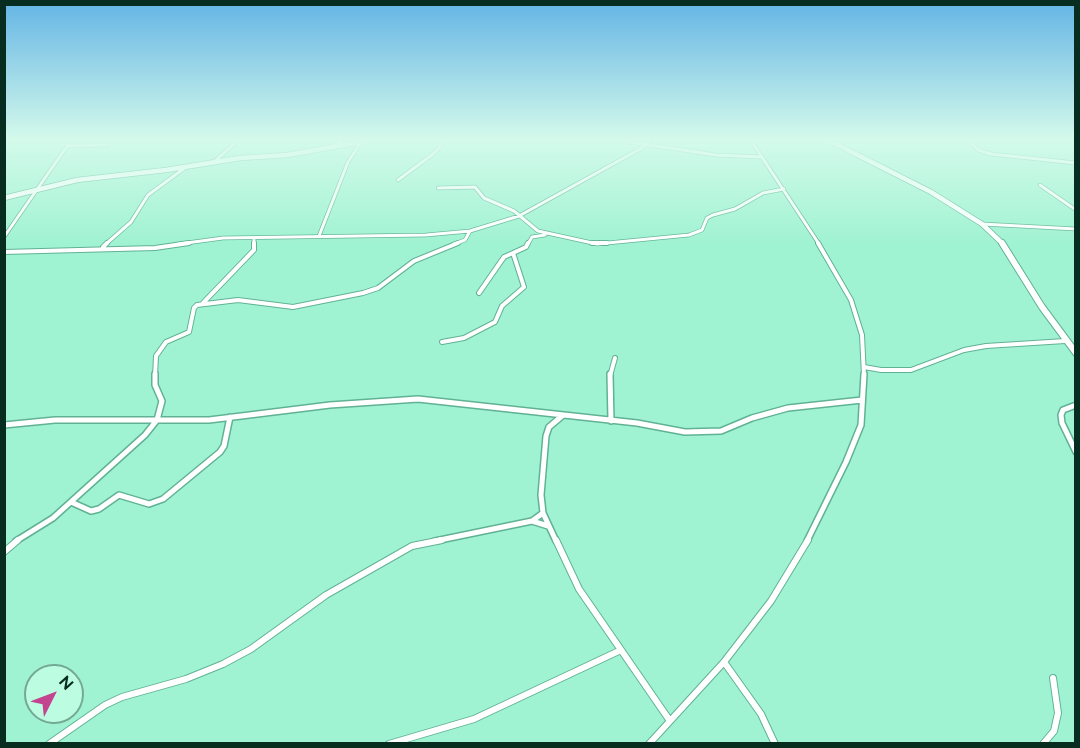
<!DOCTYPE html>
<style>
body{margin:0}
#map{position:relative;width:1080px;height:748px;overflow:hidden;background:#a0f3d2;font-family:Raleway,sans-serif}
canvas{display:block}
.frame{position:absolute;inset:0;border:6px solid #072c20;pointer-events:none}
.north{position:absolute;left:24px;top:664px;width:60px;height:60px;box-sizing:border-box;background:#bcfde2;border:2px solid #74a994;border-radius:50%;rotate:48deg;font-size:16px;font-weight:700;line-height:24px;text-align:center;color:#072c20}
.north::after{content:'';display:block;margin:auto;width:21px;height:27px;background:#c3448f;clip-path:polygon(50% 0,100% 100%,50% 72%,0 100%)}
</style>
<div id="map">
<canvas width="1080" height="748"></canvas>
<div class="frame"></div>
<div class="north">N</div>
</div>
<script>
const ctx = document.querySelector('canvas').getContext('2d');
ctx.lineJoin = 'round';
const shape = rows => new Path2D(rows.map(r => 'M' + r).join(''));
function stroke(path, color, width, dash) { ctx.strokeStyle = color; ctx.lineWidth = width; ctx.lineCap = dash ? 'butt' : 'round'; ctx.setLineDash(dash || []); ctx.stroke(path); }
const streetFar3 = shape([
 [609,139,716,155,761,157],
 [750,139,819,244],
 [967,139,978,150,991,154,1076,163],
 [67,146,107,145],
 [337,146,342,139],
 [215,161,235,143,235,139],
 [398,180,433,154,440,147,442,139],
 [1040,185,1076,210],
 [438,188,475,187,484,198,514,211,538,231,597,244,689,235,702,230,707,218,713,215,735,209,763,193,784,189],
 [982,224,1076,229],
 [319,236,348,162,361,142],
 [4,237,72,139],
 [254,238,254,244],
 [106,244,131,222,148,195,186,167],
 [179,244,223,238,426,235,470,231,519,216,640,149,652,139],
 [454,244,465,240,470,231],
 [528,244,532,237,545,235]
]);
const streetFar2 = shape([
 [592,243,607,243],
 [818,243,851,300,862,335,864,376],
 [103,247,107,243],
 [4,252,155,248,189,243],
 [479,293,504,257,513,253],
 [203,303,254,250,254,243],
 [442,342,464,338,495,322,502,306,524,287,513,253,526,247,528,243],
 [864,367,881,370,911,370,964,350,986,346,1065,341],
 [155,376,156,356,166,342,189,332,194,308,197,305,238,300,293,307,363,293,378,288,414,261,458,243],
 [610,376,615,358]
]);
const streetFar1 = shape([
 [610,374,611,421],
 [1076,405,1063,410,1061,415,1062,423,1076,452],
 [4,425,55,420,209,420,330,405,418,399,637,423,685,432,721,431,752,418,788,408,862,400],
 [71,502,91,511,99,509,119,495,149,504,163,499,220,452,224,446,230,417],
 [532,521,548,526],
 [16,541,53,518,145,435,157,420,162,401,155,385,155,374],
 [435,541,532,521,543,513],
 [556,541,543,513,541,495,546,436,549,427,562,416],
 [807,541,846,462,861,425,864,374]
]);
const street = shape([
 [556,540,579,589,670,721],
 [4,552,18,540],
 [724,662,761,714,775,744],
 [49,744,105,705,122,697,186,679,223,664,251,649,326,595,412,546,442,540],
 [389,744,474,719,621,650],
 [649,744,724,662,771,601,808,540],
 [1043,744,1054,731,1058,713,1053,678]
]);
const secondaryFar1 = shape([
 [826,139,931,192,982,224,1003,244],
 [4,198,77,180,166,170,240,158,287,155,378,139]
]);
const secondary = shape([
 [1002,243,1042,307,1076,353]
]);
stroke(streetFar3, '#60b294', 4.5);
stroke(streetFar2, '#60b294', 6);
stroke(streetFar1, '#60b294', 8);
stroke(street, '#60b294', 8);
stroke(secondaryFar1, '#60b294', 6);
stroke(secondary, '#60b294', 8);
stroke(streetFar3, '#fff', 3);
stroke(streetFar2, '#fff', 4);
stroke(streetFar1, '#fff', 5);
stroke(street, '#fff', 6);
stroke(secondaryFar1, '#fff', 4.5);
stroke(secondary, '#fff', 6);
const sky = ctx.createLinearGradient(0, 0, 0, 244);
sky.addColorStop(0, '#63b4e5');
sky.addColorStop(0.57, '#d4faeb');
sky.addColorStop(1, '#d4faeb00');
ctx.fillStyle = sky;
ctx.fillRect(0, 0, 1080, 244);
</script>
